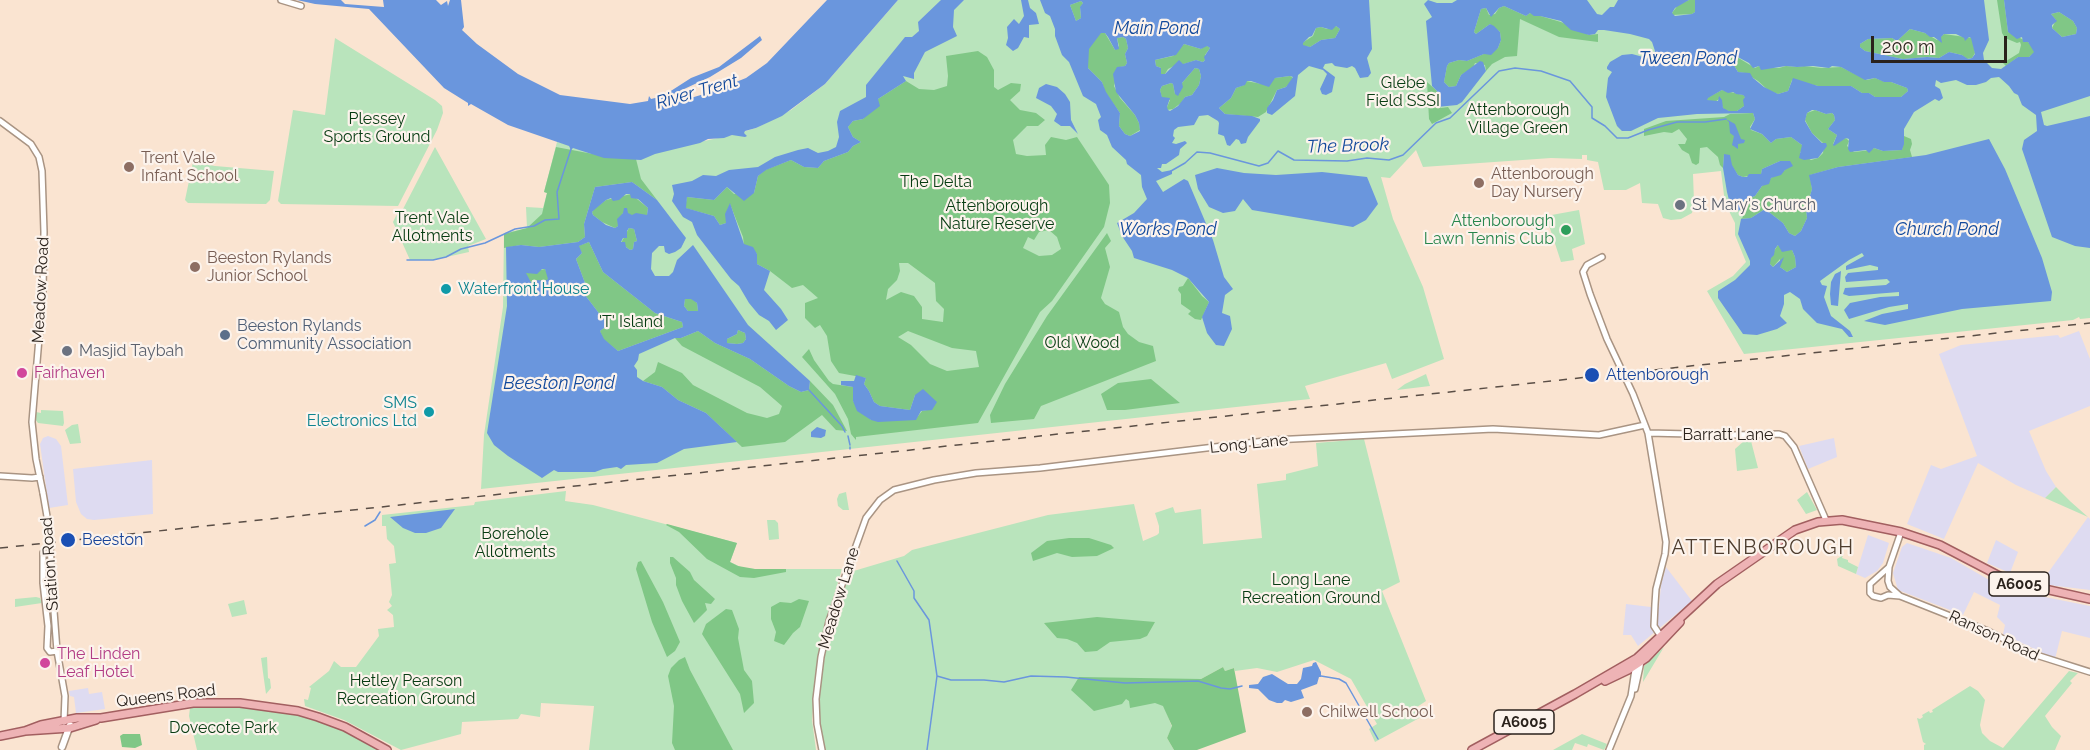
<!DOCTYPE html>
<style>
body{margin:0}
#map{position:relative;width:2090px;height:750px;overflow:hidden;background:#fae4d1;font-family:Raleway,sans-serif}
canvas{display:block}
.scale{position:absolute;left:1871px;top:36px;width:136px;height:27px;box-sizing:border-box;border:3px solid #2a221c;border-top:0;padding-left:8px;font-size:18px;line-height:21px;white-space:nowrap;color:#2a221c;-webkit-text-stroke:4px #fcf3ec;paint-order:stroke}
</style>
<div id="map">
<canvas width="2090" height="750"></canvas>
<div class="scale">200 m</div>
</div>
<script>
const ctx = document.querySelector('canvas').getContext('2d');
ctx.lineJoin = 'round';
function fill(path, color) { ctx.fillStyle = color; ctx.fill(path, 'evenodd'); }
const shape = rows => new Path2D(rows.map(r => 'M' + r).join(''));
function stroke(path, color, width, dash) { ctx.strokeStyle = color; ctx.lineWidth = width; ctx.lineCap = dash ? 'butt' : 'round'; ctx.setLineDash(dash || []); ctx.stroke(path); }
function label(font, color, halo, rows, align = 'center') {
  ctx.font = font + ' Raleway,sans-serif'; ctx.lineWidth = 4.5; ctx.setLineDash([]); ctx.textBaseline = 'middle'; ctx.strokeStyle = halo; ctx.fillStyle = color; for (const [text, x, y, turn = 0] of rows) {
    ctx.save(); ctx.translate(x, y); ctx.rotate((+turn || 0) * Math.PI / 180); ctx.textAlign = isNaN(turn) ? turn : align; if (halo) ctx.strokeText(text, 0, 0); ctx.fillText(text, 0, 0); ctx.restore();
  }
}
fill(shape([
 [2079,331,2090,359,2090,406,2029,431,2046,471,2056,487,2045,498,2016,485,1978,463,1944,539,1907,524,1931,465,1941,469,1977,456,1939,354,1961,345,2058,335,2060,338],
 [48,436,56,439,61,446,68,505,49,508,40,444,43,438],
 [1834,438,1837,457,1808,469,1799,446],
 [152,460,153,514,94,520,87,519,81,514,76,502,73,469],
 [2088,517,2090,519,2090,590,2040,584],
 [1868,535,1889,543,1883,563,1877,571,1865,578,1856,574],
 [1996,540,2018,552,2010,573,1987,563],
 [1907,543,1951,558,2005,589,2090,606,2090,638,2062,631,2055,659,2003,634,2005,625,1997,617,2000,605,1974,592,1963,615,1898,590,1893,573,1902,547],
 [1666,567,1692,601,1638,646,1631,635,1623,635,1626,604,1659,608,1661,585],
 [88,688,89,694,102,692,105,709,76,713,74,697,70,696,69,691]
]), '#dedbf1');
fill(shape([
 [898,0,2090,0,2090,318,2080,319,2079,317,2073,320,1744,354,1707,291,1733,276,1746,262,1735,235,1735,223,1725,203,1721,171,1693,174,1694,202,1692,213,1681,219,1671,220,1663,218,1658,204,1642,203,1640,183,1626,190,1604,190,1598,162,1587,160,1587,155,1582,155,1582,159,1551,158,1423,167,1416,150,1390,178,1381,177,1393,219,1423,287,1444,359,1392,379,1386,363,1305,386,1310,399,481,489,484,435,503,307,504,233,527,228,526,207,543,208,547,193,544,192,557,142,625,158,732,135,756,128,791,110,825,84],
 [335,38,435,100,442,106,443,113,437,130,398,206,281,204,278,201,293,110,325,115],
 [435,147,486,239,468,246,469,252,433,260,410,260,393,222,397,214,402,211],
 [193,162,215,166,274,171,270,200,266,204,188,203,185,200],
 [1579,210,1585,244,1572,249,1574,260,1561,262,1546,216],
 [1426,374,1430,386,1397,390,1405,384],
 [41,410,63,411,64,423,63,426,38,423,35,419,36,412,41,413],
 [78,424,81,443,70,444,65,430,72,425],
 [1364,439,1400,582,1382,591,1426,701,1417,707,1423,716,1375,742,1369,729,1377,724,1351,679,1314,660,1277,672,1257,668,1235,671,1234,668,1225,671,1223,667,1201,679,1169,680,1164,706,1172,727,1167,738,1174,750,825,750,820,721,820,691,825,655,847,573,904,556,912,550,1048,515,1134,504,1143,541,1157,535,1159,533,1159,526,1155,513,1173,507,1175,513,1201,509,1203,544,1262,538,1257,484,1286,480,1286,474,1318,466,1316,443],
 [1744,441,1751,441,1758,468,1737,471,1735,449],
 [2056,487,2071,502,2088,517,2045,498],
 [566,491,565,501,593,505,737,543,730,562,743,568,755,569,842,569,830,609,815,674,812,720,816,750,589,750,594,706,541,703,540,717,521,714,518,719,462,722,461,734,401,750,344,720,305,706,304,699,308,700,311,688,309,687,329,671,334,661,341,667,356,667,379,636,378,629,394,627,393,615,387,610,392,606,389,602,392,595,389,564,396,563,394,546,387,539,386,526,382,526,382,515,474,505,475,502],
 [846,492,849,510,843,510,838,506,837,499,839,494],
 [1807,492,1817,510,1806,514,1797,500],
 [767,520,775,520,778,523,779,539,769,540],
 [1843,555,1842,558,1848,560,1848,562,1858,567,1856,574,1838,566,1837,559],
 [36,597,40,598,42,603,15,607,15,599],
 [244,600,247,614,232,617,228,604],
 [1664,647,1643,682,1644,666],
 [267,657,268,678,270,679,271,688,266,694,261,658],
 [2069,671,2078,673,2070,681,2072,683,2045,716,2052,727,2061,736,2055,750,1924,750,1924,745,1926,744,1923,742,1917,718,1920,719,1923,717,1922,715,1929,711,1930,713,1933,712,1932,710,1970,686,1978,691,1985,700,1980,725,1982,733,1990,741,2003,748],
 [225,705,274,710,308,717,343,730,379,750,197,750,189,716,190,708,193,706],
 [1582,734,1607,744,1604,750,1588,744,1587,747,1575,743,1572,750,1553,750]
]), '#b9e4bc');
fill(shape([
 [1689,0,1695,0,1695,12,1692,14,1672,15,1672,13,1678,5],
 [1997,0,2004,0,2008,32,2028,42,2033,47,2035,52,2029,57,2018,57,2006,66,2003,63,2019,53,2021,45,2020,42,2017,43,2005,38,2002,33],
 [1081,1,1083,3,1080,8,1081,18,1076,21,1070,5],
 [1504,6,1526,16,1530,13,1561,22,1589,35,1598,34,1598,42,1559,37,1520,19,1517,56,1505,57,1492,64,1486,71,1485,65,1475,63,1473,68,1461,75,1456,86,1449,87,1444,82,1447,66,1449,63,1459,60,1467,61,1498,48,1501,40,1500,32,1490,24,1476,34,1474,32,1481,9,1486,8,1489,15,1495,14,1499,8],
 [2059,12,2073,21,2077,28,2076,34,2062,37,2052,28,2056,20,2051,14],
 [1336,26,1340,29,1335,38,1321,40,1310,47,1303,46,1302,43,1313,36,1316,28,1321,27,1327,29],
 [1910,29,1925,33,1937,40,1944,34,1972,38,1975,53,1972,58,1967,59,1962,55,1949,52,1939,58,1927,57,1903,59,1865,51,1860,47,1860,44,1868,39,1892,38,1897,41],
 [1100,33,1105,33,1115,50,1119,46,1117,38,1123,37,1126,39,1128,48,1125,54,1127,63,1125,66,1120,67,1114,86,1120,98,1135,115,1139,123,1140,130,1130,136,1125,134,1119,126,1120,113,1105,92,1102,82,1088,68,1088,49],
 [1184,44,1201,49,1206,45,1210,48,1205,55,1205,60,1203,62,1196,60,1184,64,1176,65,1168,69,1165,74,1161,74,1161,68,1156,66,1155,60,1173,56],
 [978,51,987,57,994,70,994,87,998,90,1011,83,1021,84,1020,91,1010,100,1020,110,1036,113,1045,120,1038,126,1027,126,1013,140,1016,154,1027,156,1046,155,1045,145,1051,137,1066,140,1077,137,1109,185,1110,203,1104,227,1052,301,1040,312,978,423,856,437,856,440,851,434,848,419,835,394,802,357,809,349,814,360,829,381,833,384,853,387,853,401,871,420,915,420,922,411,932,409,915,395,910,410,880,406,874,402,869,391,864,384,866,378,839,373,831,361,827,336,820,325,815,328,805,318,805,303,818,298,803,285,792,288,770,271,757,264,757,254,744,245,743,237,730,204,726,223,720,225,714,216,685,208,687,197,714,200,727,187,734,194,754,193,758,176,765,170,791,160,804,167,818,168,824,161,848,152,853,146,861,142,853,137,848,127,853,121,863,119,878,99,906,81,919,89,934,90,947,86,948,76,946,56],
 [1049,230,1057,237,1061,249,1052,255,1039,256,1023,248,1028,237,1034,240,1039,232],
 [899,263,908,263,935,283,936,301,944,309,943,322,922,319,922,307,914,296,901,292,886,300,888,289,897,280,900,271],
 [908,331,952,348,976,351,979,367,947,371,930,364,911,345,898,337],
 [1732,54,1755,68,1759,66,1761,68,1779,68,1786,66,1797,67,1804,66,1822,68,1841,67,1867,80,1875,78,1885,82,1891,82,1907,88,1908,91,1901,97,1875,97,1869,93,1862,93,1851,86,1818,86,1792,80,1788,91,1778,94,1769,91,1758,81,1745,73,1738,72,1735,67,1724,61,1722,58,1725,55],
 [1195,68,1199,69,1201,76,1199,85,1192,95,1185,97,1181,103,1173,109,1167,110,1167,107,1170,100,1162,98,1160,90,1162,86,1171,83,1173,84,1175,94,1179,94,1182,83],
 [1290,76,1293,78,1290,83,1286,87,1277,90,1266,112,1258,117,1225,114,1219,108,1231,98,1236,88,1244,85,1246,81,1262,84,1275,78],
 [1427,82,1437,91,1437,97,1441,108,1448,107,1452,113,1432,124,1429,119],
 [1722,90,1743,95,1745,96,1744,106,1737,111,1729,111,1724,110,1719,99,1715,102,1706,100,1707,98],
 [1815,110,1826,114,1832,113,1834,115,1835,120,1828,129,1837,135,1833,144,1846,138,1849,141,1847,146,1854,152,1871,150,1874,148,1883,151,1902,150,1904,136,1911,139,1912,144,1910,150,1912,157,1838,167,1810,175,1812,189,1806,209,1807,218,1801,231,1795,236,1789,233,1783,223,1765,209,1751,218,1741,219,1743,217,1742,209,1744,200,1755,196,1762,186,1771,178,1785,170,1780,161,1762,169,1761,174,1743,177,1738,175,1724,154,1723,168,1720,165,1718,157,1707,147,1700,148,1699,163,1696,165,1692,163,1689,154,1682,150,1678,144,1685,144,1687,139,1679,129,1672,133,1664,132,1644,136,1644,129,1666,121,1724,117,1730,114,1753,113,1755,119,1750,127,1751,130,1762,134,1771,143,1776,139,1791,137,1802,145,1803,148,1800,153,1811,160,1818,158,1823,153,1824,144,1812,133,1805,120,1807,113],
 [556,147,609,157,636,159,641,179,657,200,632,182,595,187,584,224,585,237,578,242,539,247,521,245,504,248,504,234,527,228,542,214,547,193,544,192],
 [631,194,648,208,647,215,632,216,623,213,618,226,615,228,602,222,593,215,592,212,594,209,606,200],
 [629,228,634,229,637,241,634,242,633,249,630,250,621,243],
 [1107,233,1111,241,1105,248,1110,267,1101,298,1105,304,1119,312,1123,327,1128,334,1139,342,1153,346,1156,361,1041,406,1034,419,991,423,990,415,1005,384,1047,316],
 [589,242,603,272,655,313,682,322,683,327,618,351,603,339,600,331,608,325,585,295,585,283,576,259,582,253,578,246],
 [1778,245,1792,250,1795,257,1796,267,1787,272,1780,267,1780,259,1773,267,1770,264,1770,257],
 [545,269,549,277,547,281,533,286,525,273],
 [1188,278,1202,296,1209,302,1201,320,1195,319,1188,314,1191,311,1181,304,1181,294,1178,290,1179,287,1183,286],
 [691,298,697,303,698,311,688,311,684,306,685,299],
 [738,330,745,333,746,339,743,343,737,344,727,343,727,339,737,334],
 [698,331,715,343,750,359,789,386,801,392,809,390,810,381,833,405,847,431,836,430,822,415,785,442,742,447,706,413,678,400,662,387,643,381,655,372,658,362,682,373,693,385,747,413,767,418,779,414,782,406,760,387,682,346,675,338,681,338],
 [1151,379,1180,403,1125,410,1107,410,1101,394,1118,383],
 [667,524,737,543,730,562,738,566,755,569,786,569,786,572,754,578,740,577,707,559,679,532,666,525],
 [1069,538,1089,538,1111,545,1114,548,1097,556,1072,557,1057,553,1033,561,1031,553,1047,541],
 [670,557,673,557,690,572,694,580,715,599,711,604,705,603,707,610,694,623,682,601,676,585,676,578,670,563],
 [641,561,663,602,680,642,675,651,667,657,652,622,636,569,638,562],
 [799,599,809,601,800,627,793,633,784,645,774,641,776,632,771,619,771,607,780,602,791,603],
 [726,609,732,610,739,629,738,638,744,670,752,681,754,703,744,713,740,694,702,634,706,624],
 [1097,617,1155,622,1147,636,1140,639,1110,642,1097,651,1085,652,1077,643,1067,639,1057,638,1044,623],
 [685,657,690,670,733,750,675,750,672,743,674,706,668,676,671,668,679,660],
 [1223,667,1225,671,1234,668,1246,732,1197,750,1174,750,1167,738,1172,726,1163,706,1155,703,1130,708,1129,701,1126,699,1122,704,1094,711,1071,690,1079,677,1201,679],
 [123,734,140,734,142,745,135,748,122,747,120,736]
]), '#80c786');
fill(shape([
 [297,0,341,0,345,4,384,7,383,0,436,0,441,5,447,1,448,6,450,0,461,0,464,27,462,30,477,44,518,74,560,95,630,104,648,101,649,96,651,99,663,96,691,78,719,67,760,36,762,40,741,58,710,77,669,96,670,99,677,102,711,92,746,78,767,63,827,0,898,0,825,84,782,116,756,128,745,131,744,133,747,136,745,137,732,135,724,138,708,139,700,143,655,154,641,160,604,158,573,148,571,150,569,146,508,125,471,104,468,106,468,103,444,88,369,9,315,4],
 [941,0,964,0,954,10,953,27,957,36,925,52,914,73,914,79,903,76,906,81,878,99,880,106,863,119,853,121,848,127,853,137,861,142,853,146,848,152,824,161,818,168,804,167,791,160,766,170,758,176,754,193,744,201,727,187,714,200,687,197,686,208,714,216,720,225,726,223,725,214,730,203,744,244,753,247,757,254,757,264,770,271,764,290,781,309,788,320,776,330,769,321,759,315,749,303,739,286,731,279,697,235,692,222,683,217,672,201,674,194,672,185,692,181,703,175,716,176,729,170,758,167,775,157,798,150,808,148,818,153,828,151,836,147,839,137,837,122,840,111,866,97,866,85,905,37,912,37,919,31,918,22],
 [1021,0,1028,0,1030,8,1036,13,1039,24,1029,25,1029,38,1024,37,1018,48,1013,51,1006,45,1008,38,1007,27,1014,19,1019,24,1024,16],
 [1040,0,1369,0,1372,49,1367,58,1371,73,1368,77,1360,78,1355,68,1352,66,1347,68,1335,66,1332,63,1325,64,1323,68,1335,77,1332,92,1326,95,1322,94,1320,89,1327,74,1323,70,1309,66,1298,75,1295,96,1272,115,1267,113,1267,108,1273,100,1277,90,1286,87,1293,77,1290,76,1275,78,1269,87,1251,81,1247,81,1245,85,1236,88,1231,98,1219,108,1225,114,1252,116,1260,119,1260,121,1248,137,1246,143,1241,144,1239,140,1236,139,1230,146,1227,145,1224,136,1218,134,1219,123,1218,121,1208,115,1199,116,1194,125,1178,127,1174,130,1173,136,1175,138,1172,143,1176,144,1185,141,1187,143,1180,149,1179,155,1166,164,1162,164,1161,168,1157,168,1162,172,1172,170,1172,174,1156,181,1163,192,1184,179,1188,181,1213,240,1224,277,1233,289,1225,295,1222,313,1230,316,1232,329,1224,346,1216,345,1207,333,1202,317,1209,302,1188,278,1172,270,1134,258,1132,251,1122,236,1117,223,1134,213,1147,199,1142,187,1141,175,1127,164,1126,160,1112,147,1107,135,1100,130,1098,120,1101,117,1096,104,1083,96,1069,62,1062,55,1055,36,1055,29,1050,16,1045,13],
 [1081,1,1083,3,1080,7,1081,18,1076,21,1070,5],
 [1336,26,1340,29,1335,38,1321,40,1310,47,1303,45,1303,43,1309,37,1312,36,1316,28,1321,27,1332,30],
 [1101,33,1105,33,1108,37,1115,50,1119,49,1117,38,1123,37,1126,39,1128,48,1125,54,1127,63,1125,66,1117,67,1113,74,1116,92,1135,115,1139,123,1140,131,1130,136,1125,134,1119,126,1120,113,1106,92,1102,82,1088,68,1089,49],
 [1184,44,1201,49,1207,46,1210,48,1204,57,1205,60,1203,62,1196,60,1183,64,1179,60,1165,74,1161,74,1161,68,1156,66,1155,60,1176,55],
 [1195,68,1199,69,1201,76,1199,85,1192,95,1185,97,1178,106,1170,111,1168,110,1167,107,1170,98,1162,97,1160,90,1162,86,1171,83,1173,84,1175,94,1178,96,1183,87,1182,83],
 [1428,0,1437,3,1452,3,1457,0,1587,0,1597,14,1602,15,1610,7,1614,7,1618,0,1689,0,1675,8,1672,13,1675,16,1692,14,1695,12,1695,0,1984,0,1989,40,1983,53,1984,60,1992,68,2001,69,2018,57,2029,57,2034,52,2028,42,2023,42,2022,37,2017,39,2008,32,2004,0,2090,0,2090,96,2041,112,2044,125,2047,126,2090,116,2090,248,2075,246,2052,237,2022,149,2024,140,2037,131,2036,115,2022,105,2018,95,2014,93,2009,86,1999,77,1991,78,1986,82,1976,85,1967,85,1956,80,1941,83,1936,80,1935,86,1940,89,1943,98,1939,101,1935,99,1914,112,1904,129,1904,144,1902,150,1883,151,1874,148,1869,153,1866,150,1850,152,1848,149,1849,139,1846,138,1834,146,1833,145,1837,135,1828,129,1835,120,1834,115,1832,113,1826,114,1815,110,1812,110,1807,113,1805,121,1812,133,1822,143,1826,143,1827,146,1818,158,1804,160,1799,158,1802,145,1791,137,1776,139,1771,143,1762,134,1750,129,1755,119,1753,113,1697,114,1668,117,1658,118,1631,131,1622,131,1617,126,1606,97,1608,78,1612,72,1607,69,1607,67,1610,62,1622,55,1632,54,1647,58,1653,56,1655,51,1652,42,1649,39,1630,34,1604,30,1598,30,1595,34,1589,35,1571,30,1561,21,1540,16,1534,16,1530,13,1526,16,1504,6,1499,8,1491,17,1486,8,1481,9,1474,32,1476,34,1490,24,1494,26,1500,32,1501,40,1498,48,1491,55,1484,54,1467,61,1459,60,1449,63,1447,66,1444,82,1449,87,1456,86,1461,75,1480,61,1483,62,1486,71,1462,102,1457,105,1437,107,1435,106,1437,91,1432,86,1426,21,1432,17,1424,4],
 [2059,12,2073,21,2077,28,2076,34,2062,37,2052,28,2052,25,2057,21,2051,14],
 [1910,29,1925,33,1930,37,1934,37,1942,43,1941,37,1944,34,1956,34,1964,38,1965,41,1969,37,1971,38,1975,54,1972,58,1968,59,1962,55,1949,52,1939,58,1927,57,1903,59,1865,51,1860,47,1860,44,1868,39,1892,38,1897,41],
 [1732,54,1749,63,1753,68,1759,66,1761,70,1786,66,1797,67,1813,66,1829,68,1832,66,1841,67,1865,80,1875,78,1884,82,1891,82,1907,88,1908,91,1901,97,1875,97,1869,93,1862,93,1851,86,1818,86,1793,78,1788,91,1778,94,1764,87,1753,78,1750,73,1738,72,1732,62,1729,64,1724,61,1723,58,1725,55],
 [1722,90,1728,93,1733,92,1736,94,1743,95,1745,97,1743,100,1744,106,1737,111,1729,111,1723,108,1722,100,1719,96,1718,101,1707,100,1708,98],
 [1046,84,1057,87,1065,94,1070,102,1071,120,1078,134,1070,126,1061,126,1054,121,1057,114,1051,106,1036,98,1039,88],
 [1726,119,1735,124,1741,139,1745,140,1744,143,1738,144,1738,149,1732,145,1734,136,1730,133,1729,122],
 [1989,139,2005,169,2042,258,2052,292,2051,301,1962,309,1885,325,1864,321,1882,314,1908,309,1908,304,1889,307,1849,319,1844,310,1850,303,1880,297,1899,296,1899,292,1849,296,1843,294,1845,288,1886,285,1890,282,1887,279,1846,282,1845,277,1848,273,1878,270,1878,267,1870,265,1846,270,1846,266,1864,256,1862,253,1849,260,1820,281,1822,285,1827,286,1824,297,1831,316,1850,331,1853,337,1849,337,1842,329,1817,323,1803,309,1800,299,1790,292,1784,295,1784,304,1780,316,1787,323,1777,329,1757,335,1743,334,1718,298,1718,291,1735,280,1750,265,1750,261,1738,234,1741,219,1751,218,1765,209,1783,223,1789,233,1795,236,1801,231,1807,218,1806,209,1812,189,1809,175,1838,167,1926,155],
 [1778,245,1782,252,1792,250,1795,257,1796,267,1787,272,1780,267,1784,257,1773,267,1770,264,1771,258,1774,255,1775,249],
 [1724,154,1730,155,1732,165,1738,175,1743,177,1747,177,1749,174,1761,174,1762,169,1780,161,1790,161,1793,166,1785,170,1781,175,1771,178,1769,184,1762,186,1755,196,1744,200,1742,209,1737,211,1733,210,1730,204,1727,192,1723,168],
 [1217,168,1244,173,1276,175,1322,172,1367,177,1378,204,1366,220,1353,227,1252,210,1243,199,1235,211,1223,213,1209,207,1198,189,1195,175],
 [632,182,657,200,686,238,681,248,675,252,669,254,665,252,664,246,659,246,652,253,651,269,655,276,669,276,673,272,677,260,693,245,748,325,810,381,809,390,801,392,789,386,750,359,715,343,698,331,681,338,675,338,639,354,638,360,634,366,637,370,637,377,643,381,662,387,678,400,706,413,737,442,684,449,657,463,626,465,621,469,617,467,603,469,595,472,558,472,554,470,542,478,508,456,494,445,487,433,507,306,506,247,521,245,539,247,578,242,585,237,584,224,595,187],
 [626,194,630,194,631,198,638,199,648,208,647,215,636,213,632,215,628,213,627,208,624,208,623,213,617,219,618,226,615,228,606,225,593,215,592,212,594,210,606,200,611,198,613,201,619,200],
 [629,228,634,229,637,241,634,242,633,249,630,250,626,247,625,242,621,242,623,238,627,238,627,231],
 [589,242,603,272,655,313,682,322,683,327,618,351,604,339,600,331,608,325,585,295,585,283,576,259,582,253,579,246],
 [542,269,545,269,548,279,545,281,537,280,533,286,526,273,537,274],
 [685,299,691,299,697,303,698,311,688,311,684,306],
 [738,330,745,333,746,339,743,343,737,344,727,343,727,339,737,334],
 [1841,271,1838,306,1831,305,1830,294,1831,282,1835,274],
 [856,375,866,378,864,384,869,391,874,402,880,406,910,410,915,395,923,389,937,402,932,410,921,411,916,420,878,422,871,420,857,411,853,401,853,387,841,385,841,381,854,381],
 [817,427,826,430,825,436,821,438,811,437,811,432],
 [455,509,441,528,426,533,415,533,403,528,390,517],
 [1316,662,1321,672,1321,677,1319,677,1317,684,1301,690,1304,698,1291,702,1285,700,1282,703,1277,703,1269,700,1258,689,1249,688,1249,685,1258,684,1263,677,1272,674,1288,684,1297,684,1301,679,1303,668,1312,666,1313,663]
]), '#6a96dd');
stroke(shape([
 [1171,171,1185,163,1197,152,1210,153,1259,166,1268,163,1278,151,1294,160,1347,161,1367,158,1389,160,1403,155,1436,123,1450,118,1499,71,1515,68,1541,71,1570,81,1592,107,1592,118,1605,126,1617,138,1628,138,1648,130,1677,122,1705,122,1726,119],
 [407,260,433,260,446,257,461,249,485,243,515,229,534,226,545,220,559,219,557,192,572,146],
 [809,390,842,426,845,432],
 [848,436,850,445],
 [850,449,850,447],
 [365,526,375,520,380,512],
 [897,561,914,591,914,598,929,620,937,676,927,750],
 [937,676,951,680,984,680,1004,682,1031,676,1066,677,1125,683,1198,681,1221,688,1230,689,1242,686],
 [1321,676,1339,679,1346,683,1378,739]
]), '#6a96dd', 1.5);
const tertiary = shape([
 [281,0,301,6],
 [0,121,31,144,39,157,42,171,44,232,43,290,32,422,36,459,43,493],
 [1602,257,1587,265,1583,272,1590,294,1607,339,1633,394,1648,433,1666,542,1665,554,1656,589,1655,604,1654,626,1662,638],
 [1648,433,1732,435,1779,434,1785,436,1794,447,1826,520],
 [0,476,32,478,40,477],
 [43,553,43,583,48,626,47,648,50,652,57,651],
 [1889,567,1870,584,1870,593,1873,596,1881,598,1888,595,1900,596,1988,631,2033,654,2090,672],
 [1900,596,1890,587,1888,581,1889,567,1901,532],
 [54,611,57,651,65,696,64,722],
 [1635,689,1641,662],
 [822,750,817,724,816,699,821,657,829,621,866,518,880,500,894,490,934,480,976,473,1040,468,1273,440,1493,429,1599,435,1645,425],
 [1609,750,1631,696,1636,663]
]);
const secondary = shape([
 [62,747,70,725]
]);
const primary = shape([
 [1605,681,1628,670,1646,658,1680,622],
 [25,731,41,725,77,718,101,718,193,703,240,703,298,711,318,717,345,727,387,750],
 [0,736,25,731,70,728,96,720],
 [1472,750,1575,694,1637,658,1717,584,1795,530,1818,522,1842,520,1901,532,1940,545,2009,581,2090,599]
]);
stroke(tertiary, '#a99483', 8);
stroke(secondary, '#a99483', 9);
stroke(primary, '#a25f60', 10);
stroke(tertiary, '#fff', 5);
stroke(secondary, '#fff', 6);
stroke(primary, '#eeb3b5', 7);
stroke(shape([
 [0,548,2090,323]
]), '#5a4e46', 1.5, [8, 8]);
const tertiaryBridge = shape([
 [43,493,49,528,54,611]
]);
stroke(tertiaryBridge, '#a99483', 8, []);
stroke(tertiaryBridge, '#fff', 5);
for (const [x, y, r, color] of [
 [129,167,6,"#8d6e63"],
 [1479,183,6,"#8d6e63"],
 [1680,205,6,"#6b7280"],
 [1566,230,6,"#2e9e5b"],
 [195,267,6,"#8d6e63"],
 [446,289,6,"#0f9aa8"],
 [225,335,6,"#5c6f8a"],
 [67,351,6,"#6b7280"],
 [22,373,6,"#d1479c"],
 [1592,375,8,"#1a4fb4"],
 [429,412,6,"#0f9aa8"],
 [68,540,8,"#1a4fb4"],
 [45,663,6,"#d1479c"],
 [1307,712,6,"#8d6e63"]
]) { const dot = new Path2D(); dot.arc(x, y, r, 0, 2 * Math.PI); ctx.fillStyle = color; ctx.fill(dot); stroke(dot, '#fcf3ec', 2); }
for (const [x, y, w] of [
 [2019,584,60],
 [1524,722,60]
]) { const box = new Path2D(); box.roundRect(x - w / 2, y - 12, w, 24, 4.5); ctx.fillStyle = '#fcf3ec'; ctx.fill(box); stroke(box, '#2a221c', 1.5); }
label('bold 15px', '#2a221c', null, [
 ["A6005",2019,584],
 ["A6005",1524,722]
]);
label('16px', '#073c12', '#fcf3ec', [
 ["Glebe",1403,83],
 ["Field SSSI",1403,101],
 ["Attenborough",1518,110],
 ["Village Green",1518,128],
 ["Plessey",377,119],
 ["Sports Ground",377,137],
 ["The Delta",936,182],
 ["Attenborough",997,206],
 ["Nature Reserve",997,224],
 ["Trent Vale",432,218],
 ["Allotments",432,236],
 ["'T' Island",631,322],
 ["Old Wood",1082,343],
 ["Borehole",515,534],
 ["Allotments",515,552],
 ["Long Lane",1311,580],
 ["Recreation Ground",1311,598],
 ["Hetley Pearson",406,681],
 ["Recreation Ground",406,699],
 ["Dovecote Park",223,728]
]);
label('16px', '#785e54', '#fcf3ec', [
 ["Trent Vale",141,158],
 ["Infant School",141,176],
 ["Attenborough",1491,174],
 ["Day Nursery",1491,192],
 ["Beeston Rylands",207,258],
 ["Junior School",207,276],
 ["Chilwell School",1319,712]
], 'left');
label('16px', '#5b616d', '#fcf3ec', [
 ["St Mary's Church",1692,205],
 ["Masjid Taybah",79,351]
], 'left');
label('16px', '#27864d', '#fcf3ec', [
 ["Attenborough",1554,221],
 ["Lawn Tennis Club",1554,239]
], 'right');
label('16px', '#0d838f', '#fcf3ec', [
 ["Waterfront House",458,289],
 ["SMS",417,403,"right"],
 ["Electronics Ltd",417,421,"right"]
], 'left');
label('16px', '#2a221c', '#fcf3ec', [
 ["Meadow Road",41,290,-87],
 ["Barratt Lane",1728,435],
 ["Long Lane",1249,444,-6],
 ["Station Road",50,564,-94],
 ["Meadow Lane",839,598,-73],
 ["Ranson Road",1994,636,25],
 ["Queens Road",166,696,-7]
]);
label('16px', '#4e5e75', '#fcf3ec', [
 ["Beeston Rylands",237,326],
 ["Community Association",237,344]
], 'left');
label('16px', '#b23c85', '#fcf3ec', [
 ["Fairhaven",34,373],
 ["The Linden",57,654],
 ["Leaf Hotel",57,672]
], 'left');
label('16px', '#164399', '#fcf3ec', [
 ["Attenborough",1606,375],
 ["Beeston",82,540]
], 'left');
label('italic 18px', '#12499c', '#fcf3ec', [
 ["Main Pond",1157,29],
 ["Tween Pond",1688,59],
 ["River Trent",697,92,-16],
 ["The Brook",1348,146,-2],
 ["Works Pond",1168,230],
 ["Church Pond",1947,230],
 ["Beeston Pond",559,384]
]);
ctx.letterSpacing = '1.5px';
label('20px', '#4e3d2e', '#fcf3ec', [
 ["ATTENBOROUGH",1763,548]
]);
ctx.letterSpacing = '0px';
</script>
